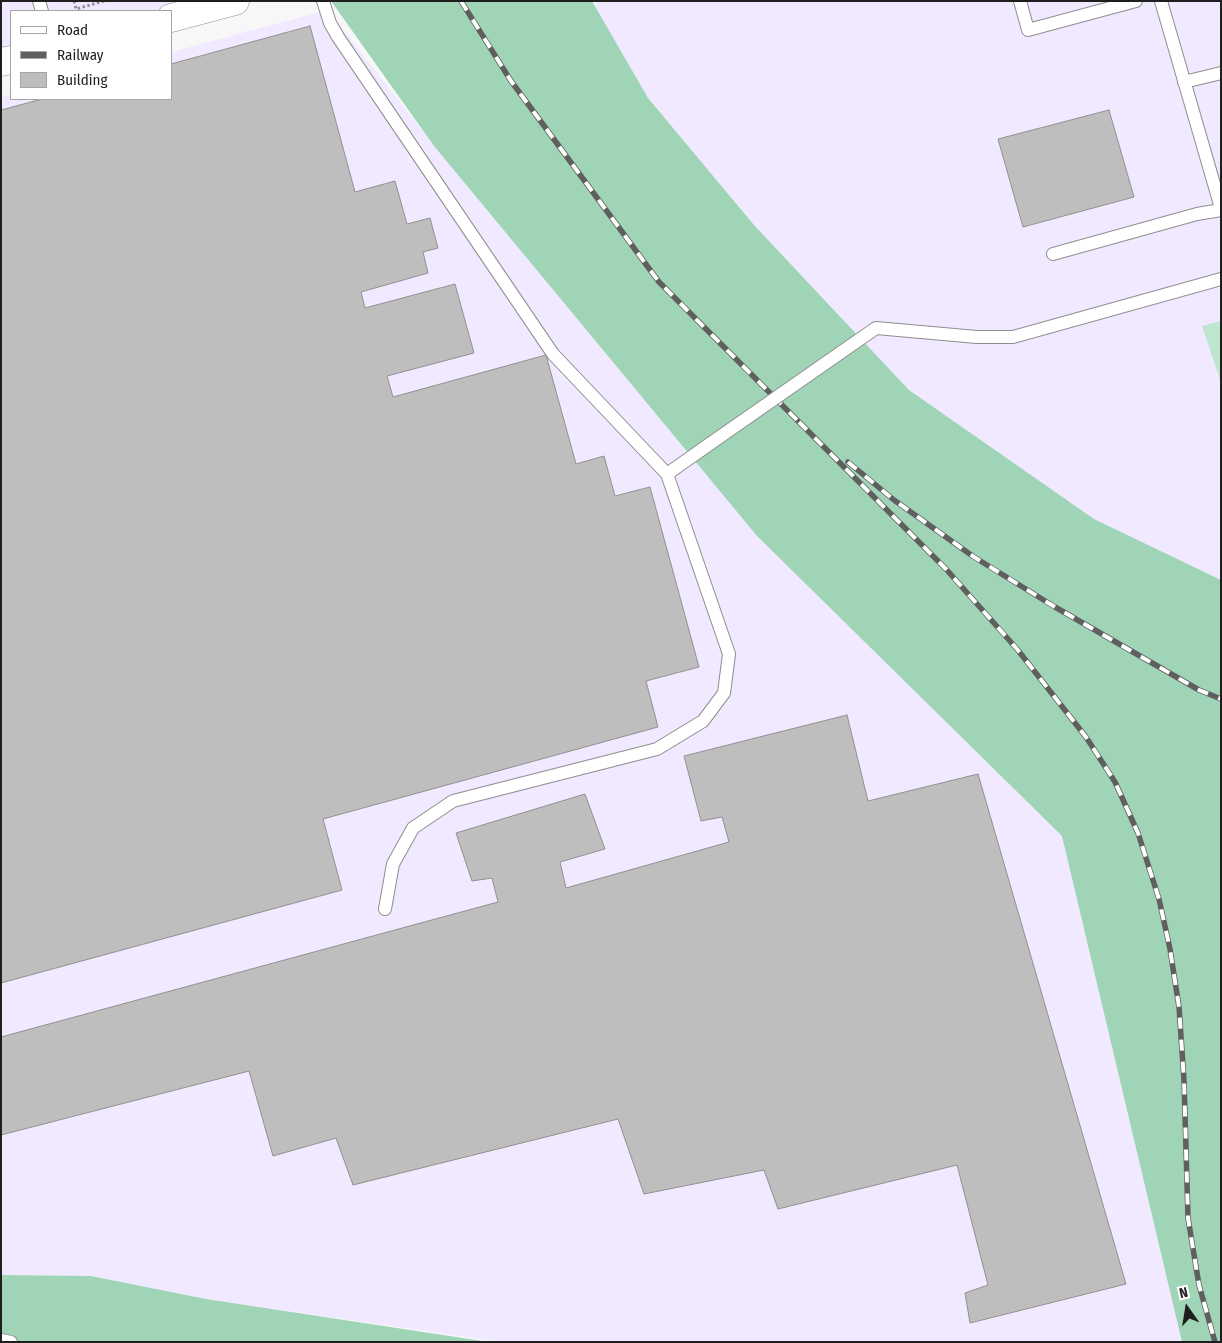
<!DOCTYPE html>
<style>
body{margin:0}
#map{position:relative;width:1222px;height:1343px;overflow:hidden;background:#f7f7f8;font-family:"Fira Sans Condensed",sans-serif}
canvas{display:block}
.frame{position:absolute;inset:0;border:2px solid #1e1e1e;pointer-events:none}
.legend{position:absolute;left:10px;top:10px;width:162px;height:90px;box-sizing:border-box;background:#fff;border:1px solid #a5a5a5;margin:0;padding:6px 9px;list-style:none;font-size:15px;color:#1e1e1e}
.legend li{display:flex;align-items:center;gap:10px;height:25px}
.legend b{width:25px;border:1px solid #a5a5a5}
.north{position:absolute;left:1162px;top:1283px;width:50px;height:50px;-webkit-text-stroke:4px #fff;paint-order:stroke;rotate:347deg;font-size:14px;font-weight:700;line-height:20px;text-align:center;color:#1e1e1e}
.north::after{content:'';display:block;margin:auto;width:18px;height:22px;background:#1e1e1e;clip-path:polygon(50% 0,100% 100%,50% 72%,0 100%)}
</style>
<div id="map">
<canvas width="1222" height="1343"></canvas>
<div class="frame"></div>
<ul class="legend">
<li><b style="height:6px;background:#fff"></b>Road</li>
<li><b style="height:6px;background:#5f5f60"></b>Railway</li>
<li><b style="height:14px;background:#bfbebe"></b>Building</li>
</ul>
<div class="north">N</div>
</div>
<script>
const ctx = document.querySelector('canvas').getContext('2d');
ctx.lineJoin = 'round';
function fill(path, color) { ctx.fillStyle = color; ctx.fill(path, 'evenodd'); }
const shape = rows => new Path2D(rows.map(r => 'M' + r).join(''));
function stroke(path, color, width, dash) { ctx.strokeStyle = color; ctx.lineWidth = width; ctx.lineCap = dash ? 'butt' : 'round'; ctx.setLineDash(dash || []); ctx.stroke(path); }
fill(shape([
 [1,1,235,1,171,11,11,11,11,60,1,62],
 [597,1,1221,1,1221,580,1094,519,909,390,754,225,648,98,595,7],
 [328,10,434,146,757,536,1062,836,1182,1342,501,1342,206,1299,91,1276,1,1275,1,97,11,94,11,99,171,99,171,52]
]), '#f1e9ff');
fill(shape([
 [1221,321,1221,382,1202,326]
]), '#bce6ce');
fill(shape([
 [331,1,592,1,648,98,754,225,909,390,1094,519,1221,580,1221,1342,1182,1342,1062,836,757,536,434,146],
 [1,1275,91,1276,206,1299,489,1342,1,1342]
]), '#a0d4b7');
const building = shape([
 [310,26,355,192,395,181,407,224,430,218,438,248,423,252,428,273,361,292,365,308,455,284,474,353,387,376,393,397,546,355,576,464,604,456,615,496,650,487,699,667,646,681,658,727,323,819,342,890,1,983,1,110,42,99,171,99,171,64,310,26],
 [1109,110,1134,197,1023,227,998,139,1109,110],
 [847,715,868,801,978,774,1126,1284,970,1323,965,1293,988,1285,957,1165,778,1209,764,1170,644,1194,618,1119,353,1185,336,1138,273,1156,249,1071,1,1135,1,1037,498,902,492,878,472,881,456,833,585,794,605,849,560,862,566,888,729,842,722,817,701,821,684,756,847,715]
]);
fill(building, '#bfbebe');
stroke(building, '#929191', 1);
const lane = shape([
 [39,1,42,11],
 [323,1,330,23,338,37,553,354,667,474,711,443],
 [1020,1,1028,30,1136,1],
 [1161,1,1221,208],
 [1184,82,1221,73],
 [1053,254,1197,214,1221,210],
 [840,353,876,328,977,337,1013,337,1221,279],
 [385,909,393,864,413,828,453,801,657,749,703,721,724,693,729,654,667,474],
 [1,1340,11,1342]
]);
const secondary = shape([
 [171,18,235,1],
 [1,62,11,60]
]);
stroke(lane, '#8e8e8f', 14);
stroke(secondary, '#8e8e8f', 29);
stroke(shape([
 [74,1,76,9,104,1]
]), '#909090', 3, [2.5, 2.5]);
stroke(lane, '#fff', 12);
stroke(secondary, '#fff', 28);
const rail = shape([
 [461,1,511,81,659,282,803,426],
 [799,422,946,569,1017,649,1086,737,1115,782,1138,833,1159,899,1170,949,1179,1007,1184,1080,1188,1218,1199,1285,1215,1342],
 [848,462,894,500,974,557,1055,607,1199,690,1221,699]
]);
stroke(rail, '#5f5f60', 5.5);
stroke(rail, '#fff', 4, [11]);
const laneBridge = shape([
 [711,443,840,353]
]);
stroke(laneBridge, '#8e8e8f', 14, []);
stroke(laneBridge, '#fff', 12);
</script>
